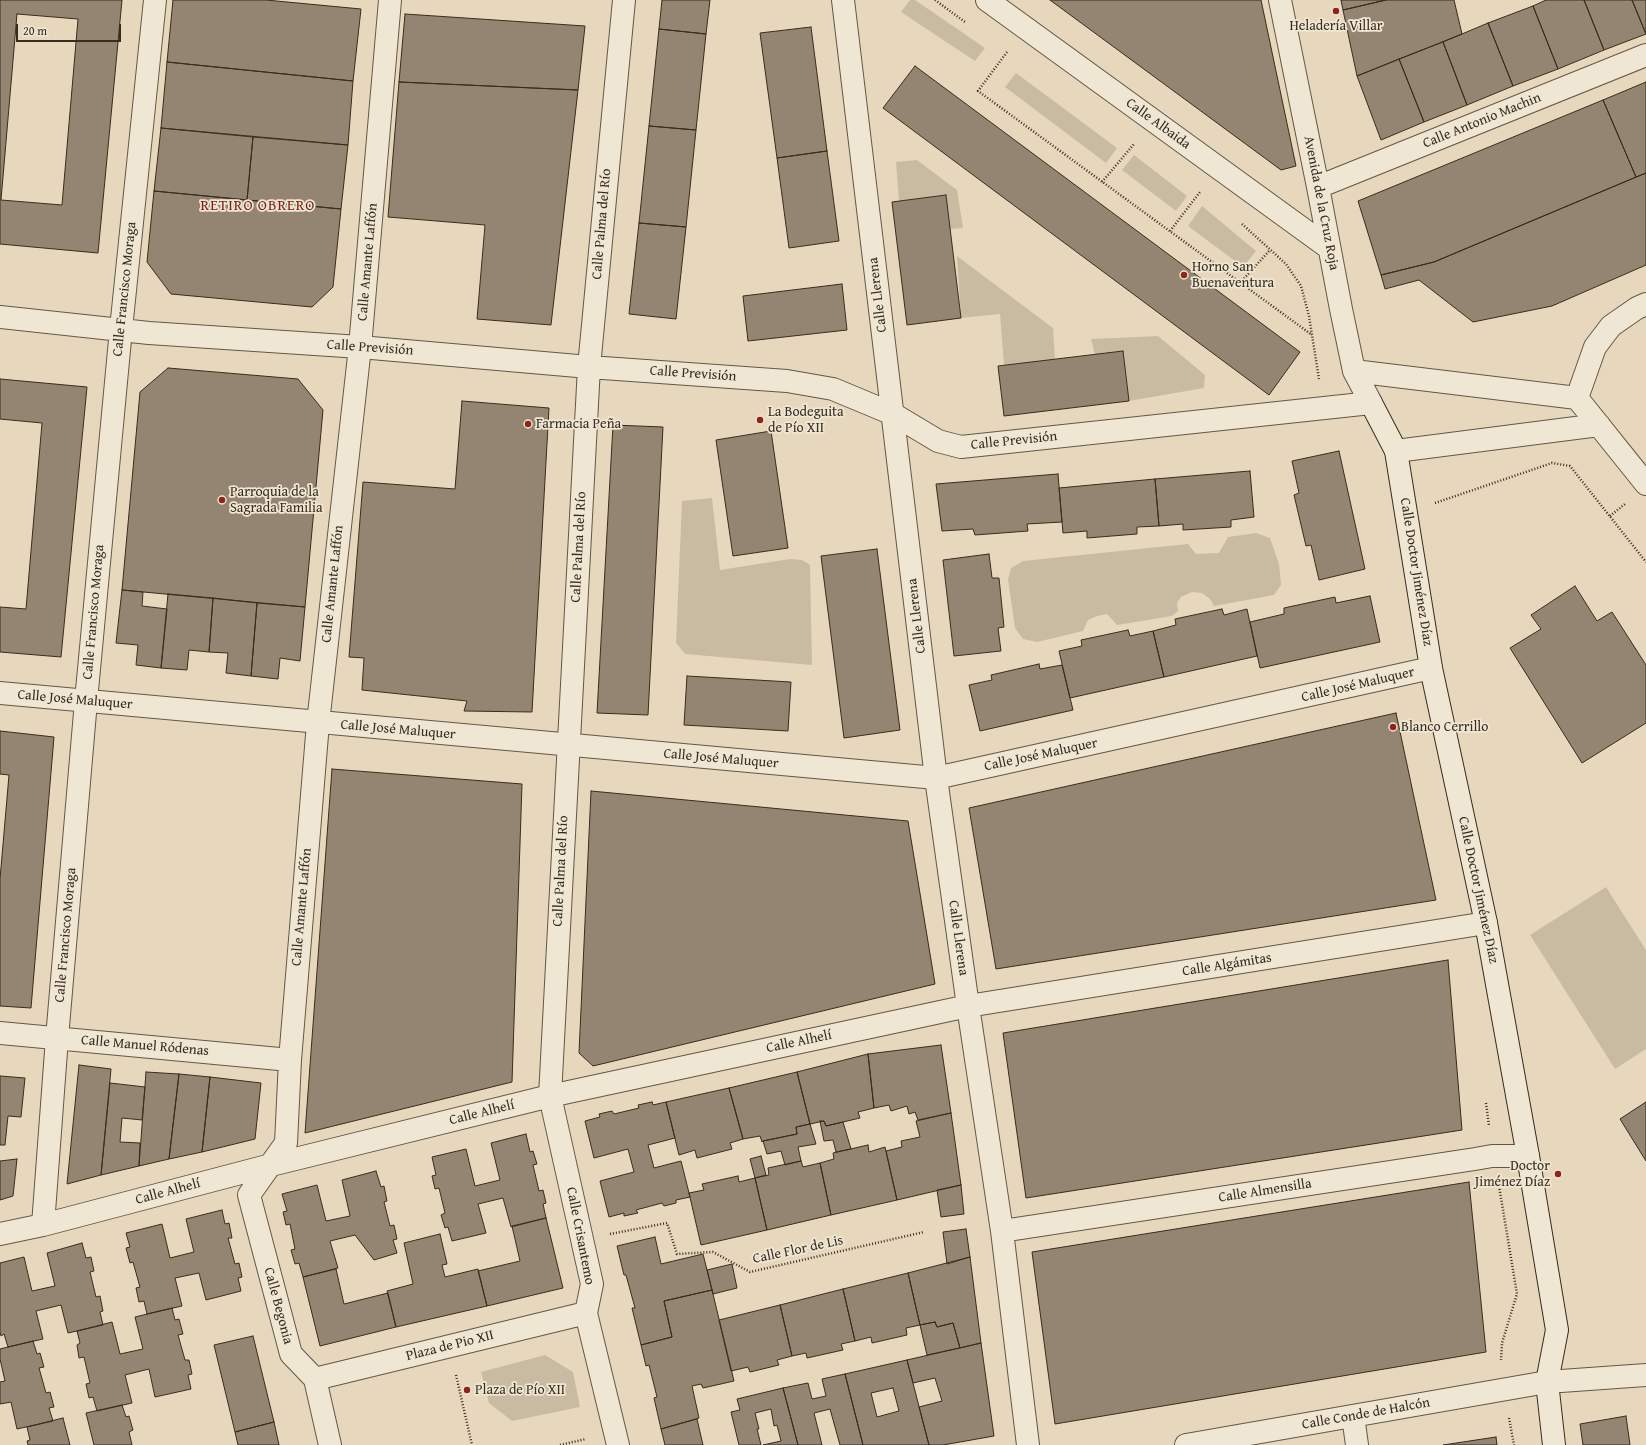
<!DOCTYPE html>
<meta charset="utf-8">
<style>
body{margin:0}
#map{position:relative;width:1646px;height:1445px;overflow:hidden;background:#e7d8bd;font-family:"Gentium Book Plus",serif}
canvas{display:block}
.scale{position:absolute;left:16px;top:24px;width:105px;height:18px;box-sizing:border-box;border:2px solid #392c1e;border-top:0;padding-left:5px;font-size:12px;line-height:14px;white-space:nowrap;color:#392c1e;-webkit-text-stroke:3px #efe6d4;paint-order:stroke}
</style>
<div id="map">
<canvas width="1646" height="1445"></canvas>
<div class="scale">20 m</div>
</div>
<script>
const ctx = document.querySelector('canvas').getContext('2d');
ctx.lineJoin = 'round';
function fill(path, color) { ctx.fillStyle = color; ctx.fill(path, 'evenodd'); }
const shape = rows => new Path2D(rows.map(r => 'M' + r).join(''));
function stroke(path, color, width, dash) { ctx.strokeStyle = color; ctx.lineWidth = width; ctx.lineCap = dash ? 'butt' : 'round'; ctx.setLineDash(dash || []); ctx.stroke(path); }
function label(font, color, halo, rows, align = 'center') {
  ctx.font = font + ' "Gentium Book Plus",serif'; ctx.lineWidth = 3.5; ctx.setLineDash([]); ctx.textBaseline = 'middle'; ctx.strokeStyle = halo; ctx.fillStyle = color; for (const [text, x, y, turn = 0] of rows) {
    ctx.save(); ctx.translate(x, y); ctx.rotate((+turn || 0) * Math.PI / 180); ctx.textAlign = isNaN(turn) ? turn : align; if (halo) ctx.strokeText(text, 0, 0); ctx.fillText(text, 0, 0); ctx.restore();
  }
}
fill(shape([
 [910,0,915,0,985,48,975,61,901,12],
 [1016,73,1117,148,1106,163,1005,87],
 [1134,155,1187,196,1176,211,1122,170],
 [917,160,957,190,963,228,950,229,945,195,899,201,896,162],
 [1202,206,1256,251,1243,267,1188,226],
 [957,256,1053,328,1055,360,1004,365,1000,314,961,318],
 [1158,336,1205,375,1204,388,1129,401,1123,352,1095,355,1091,339],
 [712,498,720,570,790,559,802,560,810,565,812,665,685,654,676,643,682,501],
 [1256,533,1270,538,1279,564,1281,585,1274,595,1214,606,1210,599,1202,593,1192,592,1181,597,1177,603,1178,611,1172,616,1117,625,1107,614,1097,616,1088,620,1083,631,1037,642,1023,639,1015,628,1008,579,1011,568,1023,561,1188,544,1196,554,1219,553,1228,537],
 [1606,887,1646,950,1646,1049,1615,1069,1530,935],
 [545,1355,573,1372,580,1407,512,1421,489,1403,481,1372]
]), '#c9bba2');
const building = shape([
 [0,0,122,0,98,253,0,244,0,0],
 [17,14,78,19,62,205,1,200,17,14],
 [173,0,266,0,361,9,353,81,167,62,173,0],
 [662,0,710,0,706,34,659,29,662,0],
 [1050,0,1261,0,1296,166,1281,170,1050,0],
 [1341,0,1386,0,1343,10,1341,0],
 [1386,0,1454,0,1462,34,1357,76,1343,10,1386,0],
 [1546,0,1584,0,1604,50,1558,69,1533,6,1546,0],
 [1584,0,1632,0,1646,34,1604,50,1584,0],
 [1632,0,1646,0,1646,34,1632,0],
 [1533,6,1558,69,1513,86,1488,23,1533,6],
 [405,14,585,26,578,90,399,82,405,14],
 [1488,23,1513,86,1467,105,1443,42,1488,23],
 [811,27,827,151,777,158,760,33,811,27],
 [659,29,706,34,696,130,649,126,659,29],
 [1443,42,1467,105,1424,122,1399,59,1443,42],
 [1399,59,1424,122,1381,140,1357,76,1399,59],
 [167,62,353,81,348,145,161,128,167,62],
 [915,66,1300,352,1269,395,883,108,915,66],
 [399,82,578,90,551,325,477,319,485,225,388,217,399,82],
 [1646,82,1646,173,1636,177,1603,100,1646,82],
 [1603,100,1636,177,1434,262,1381,275,1358,201,1603,100],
 [649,126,696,130,686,227,639,223,649,126],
 [161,128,253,137,247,200,154,191,161,128],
 [253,137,348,145,341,209,247,200,253,137],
 [827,151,839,241,789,248,777,158,827,151],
 [1646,173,1646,265,1552,306,1473,322,1419,280,1385,289,1381,275,1434,262,1646,173],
 [154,191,341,209,333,287,312,307,171,294,147,262,154,191],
 [946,195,961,318,907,325,892,202,946,195],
 [639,223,686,227,676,319,629,314,639,223],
 [842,284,847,330,748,341,743,296,842,284],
 [1123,351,1129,401,1004,416,998,366,1123,351],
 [168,368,298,379,323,410,305,607,122,590,140,392,168,368],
 [0,379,87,387,61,657,0,652,0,607,26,609,42,423,0,419,0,379],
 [462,401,549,408,532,712,464,711,467,701,362,690,364,658,349,657,363,482,455,489,462,401],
 [613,425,663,427,648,715,597,713,613,425],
 [771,431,788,548,733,556,716,440,771,431],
 [1339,451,1365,569,1319,580,1311,545,1306,546,1294,495,1299,493,1292,461,1339,451],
 [1250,471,1254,517,1231,520,1231,527,1183,530,1183,524,1159,526,1155,479,1250,471],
 [1058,474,1062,522,1027,524,1028,531,975,535,973,529,942,531,936,484,1058,474],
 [1155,479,1159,526,1137,527,1137,534,1087,538,1087,531,1063,533,1059,488,1155,479],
 [877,549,900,730,844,738,821,556,877,549],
 [989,554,992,578,999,578,1004,627,998,628,1001,651,954,656,943,560,989,554],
 [1575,586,1597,621,1612,612,1646,665,1646,723,1582,763,1510,648,1541,629,1531,615,1575,586],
 [122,590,143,592,142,606,167,609,161,668,136,665,138,645,116,643,122,590],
 [168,594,213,598,209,652,189,650,187,670,161,668,168,594],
 [1370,596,1380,642,1260,668,1250,622,1284,614,1284,608,1335,597,1336,603,1370,596],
 [213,598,257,603,251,676,226,673,228,653,209,652,213,598],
 [257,603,305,607,300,661,280,658,278,679,251,676,257,603],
 [1222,609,1224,615,1247,609,1257,656,1164,677,1153,631,1176,625,1175,619,1222,609],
 [1128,630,1130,636,1153,631,1164,677,1070,698,1059,651,1082,646,1081,640,1128,630],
 [1039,664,1040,669,1062,665,1073,710,980,731,969,685,992,680,991,675,1039,664],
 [687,676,791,682,788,731,684,725,687,676],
 [1396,713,1436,900,996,969,969,808,1396,713],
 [0,731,54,737,31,1008,0,1006,0,879,9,775,0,774,0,731],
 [332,769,522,784,512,1082,305,1133,332,769],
 [591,791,908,821,935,984,593,1066,579,1053,591,791],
 [1448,960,1462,1130,1026,1198,1003,1033,1448,960],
 [941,1045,951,1113,918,1120,915,1112,909,1114,907,1106,891,1111,889,1105,874,1108,868,1054,941,1045],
 [868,1054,874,1108,858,1112,860,1118,826,1126,824,1121,810,1124,797,1072,868,1054],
 [79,1065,111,1069,101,1175,67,1184,79,1065],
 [146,1072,179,1074,169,1159,139,1166,146,1072],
 [797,1072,810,1124,796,1127,797,1134,763,1141,762,1142,760,1136,743,1139,729,1088,797,1072],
 [179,1074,210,1077,202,1152,169,1159,179,1074],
 [0,1076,25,1078,21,1117,8,1116,5,1145,0,1145,0,1076],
 [210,1077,261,1083,255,1139,202,1152,210,1077],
 [110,1083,145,1087,142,1120,122,1118,120,1142,140,1143,139,1166,101,1175,110,1083],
 [729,1088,743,1139,730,1143,732,1149,697,1158,695,1150,679,1155,666,1102,729,1088],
 [652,1102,653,1105,666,1102,675,1138,648,1145,654,1168,681,1161,690,1197,676,1200,676,1203,664,1206,662,1203,636,1210,638,1213,624,1216,624,1213,609,1217,600,1181,634,1172,628,1149,594,1158,585,1121,600,1117,599,1114,612,1111,614,1114,639,1108,638,1105,652,1102],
 [1646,1102,1646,1161,1620,1119,1646,1102],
 [951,1113,961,1185,897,1200,886,1151,902,1147,901,1141,920,1137,916,1121,951,1113],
 [820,1121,824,1121,826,1126,843,1122,851,1149,836,1152,833,1140,824,1141,820,1121],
 [810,1124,816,1144,798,1147,801,1161,785,1165,781,1151,767,1154,763,1141,797,1134,796,1127,810,1124],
 [526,1134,530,1152,533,1151,537,1164,533,1165,539,1191,543,1190,546,1203,543,1204,546,1218,511,1227,503,1198,478,1204,486,1233,452,1241,448,1227,445,1228,441,1215,445,1213,439,1188,435,1189,432,1176,436,1175,432,1157,466,1149,475,1186,500,1180,491,1143,526,1134],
 [868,1145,869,1152,885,1147,897,1200,831,1215,820,1163,834,1159,833,1153,868,1145],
 [761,1156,766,1175,755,1178,750,1159,761,1156],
 [17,1159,13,1196,0,1200,0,1161,17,1159],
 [801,1161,803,1167,820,1163,831,1215,767,1230,755,1178,769,1175,768,1168,801,1161],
 [376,1171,381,1187,384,1186,387,1201,384,1202,390,1226,394,1225,397,1239,393,1240,397,1253,374,1260,355,1235,330,1241,338,1268,303,1277,299,1263,295,1264,291,1250,295,1249,290,1224,286,1225,283,1212,287,1211,282,1194,317,1185,326,1221,350,1216,342,1180,376,1171],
 [738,1176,739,1182,755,1178,767,1230,701,1245,689,1193,704,1190,702,1184,738,1176],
 [1469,1182,1486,1352,1055,1424,1032,1252,1469,1182],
 [961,1185,964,1214,941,1217,937,1190,961,1185],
 [222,1210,225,1224,229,1223,232,1238,228,1238,235,1264,239,1263,242,1277,238,1278,241,1291,206,1300,199,1273,175,1278,182,1306,147,1314,144,1301,139,1302,136,1288,140,1287,133,1262,130,1263,126,1248,130,1247,126,1233,162,1224,170,1258,194,1252,186,1219,222,1210],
 [546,1218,563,1288,487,1306,478,1271,520,1261,512,1226,546,1218],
 [966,1229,970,1257,947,1264,943,1232,966,1229],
 [440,1234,447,1264,442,1265,445,1277,478,1269,487,1306,396,1327,387,1291,413,1284,404,1243,440,1234],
 [655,1237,661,1264,703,1254,712,1290,664,1301,672,1337,641,1345,632,1308,635,1308,626,1275,624,1275,617,1246,655,1237],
 [82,1243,86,1258,91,1257,94,1271,90,1272,96,1297,100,1296,103,1311,100,1312,103,1325,68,1333,61,1305,36,1311,43,1339,8,1347,4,1334,1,1336,0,1332,0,1263,24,1257,32,1291,55,1286,47,1253,82,1243],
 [970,1257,981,1343,960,1348,953,1323,937,1327,935,1322,920,1325,908,1273,970,1257],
 [732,1264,737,1288,713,1294,707,1270,732,1264],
 [336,1269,344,1304,388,1293,396,1327,320,1346,303,1277,336,1269],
 [908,1273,920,1325,906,1328,907,1335,872,1343,871,1337,855,1341,843,1289,908,1273],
 [843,1289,855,1341,841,1344,843,1350,807,1358,806,1353,792,1356,780,1305,843,1289],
 [712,1290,734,1381,703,1388,701,1384,692,1386,699,1418,661,1429,654,1398,657,1397,649,1365,646,1366,641,1345,672,1337,664,1301,712,1290],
 [780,1305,792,1356,777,1360,779,1365,750,1372,748,1367,731,1371,719,1320,780,1305],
 [172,1308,175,1320,179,1319,183,1334,178,1335,185,1360,189,1360,192,1374,188,1375,191,1389,155,1397,149,1369,125,1375,132,1403,97,1411,93,1397,89,1398,86,1384,90,1383,84,1357,79,1358,77,1345,80,1343,77,1331,112,1322,120,1354,143,1349,135,1317,172,1308],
 [935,1322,937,1327,953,1323,960,1348,927,1355,920,1325,935,1322],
 [253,1336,274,1422,235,1432,214,1345,253,1336],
 [33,1341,37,1354,40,1353,44,1367,39,1368,46,1393,50,1392,54,1407,49,1408,53,1421,17,1429,11,1402,0,1404,0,1382,5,1381,0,1359,0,1349,33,1341],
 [981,1343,994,1436,943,1445,929,1445,919,1407,942,1401,935,1378,913,1383,907,1360,981,1343],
 [907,1360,929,1445,863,1445,845,1374,907,1360],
 [893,1388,899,1411,877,1417,871,1393,893,1388],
 [845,1374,863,1445,840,1445,830,1409,814,1413,822,1445,798,1445,783,1388,808,1383,812,1399,826,1396,822,1379,845,1374],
 [783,1388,798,1445,763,1445,781,1441,777,1425,774,1426,771,1409,755,1413,759,1429,757,1429,761,1445,739,1445,731,1412,740,1410,737,1399,783,1388],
 [122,1405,126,1417,129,1416,133,1430,129,1432,132,1445,94,1445,86,1413,122,1405],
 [1626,1416,1630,1445,1583,1445,1580,1424,1626,1416],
 [63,1418,70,1445,28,1445,27,1441,30,1440,27,1427,63,1418],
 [697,1419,703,1445,665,1445,661,1429,697,1419],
 [274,1422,279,1445,238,1445,235,1432,274,1422],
 [1496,1437,1497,1445,1443,1445,1496,1437]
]);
fill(building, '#938571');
stroke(building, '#392c1e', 1);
const street = shape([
 [843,0,936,778,968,1006,1002,1231,1028,1445],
 [987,0,1329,248],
 [1318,187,1646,55],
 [0,317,149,333,360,347,589,367,787,381,833,389,893,414,938,441,961,447,1371,403,1354,371,1341,309,1318,187,1280,0],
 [1354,371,1577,398],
 [1577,398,1595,347,1611,326,1637,308,1646,304],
 [1577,398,1646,484],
 [1396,451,1599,425],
 [0,693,936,778,1431,668],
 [0,1033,290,1060],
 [43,1225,57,1038,86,701,121,329,155,0],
 [1002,1231,1475,1159,1492,1156,1528,1156],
 [0,1234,43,1225,271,1165,550,1096,968,1006,1486,923],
 [315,1379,586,1313],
 [1353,1416,1357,1445],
 [330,1445,315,1379,291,1354,249,1195,286,1143,290,1060,318,723,360,347,390,0],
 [618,1445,586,1313,592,1284,550,1096,589,367,624,0],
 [1186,1445,1547,1382,1646,1375]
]);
const secondary = shape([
 [1371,403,1396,451,1431,668,1486,923,1528,1156,1557,1330,1547,1382,1554,1445]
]);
stroke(street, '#645746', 24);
stroke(secondary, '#392c1e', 24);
stroke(shape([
 [935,0,965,22],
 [1007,52,978,91,1312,335],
 [1102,182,1134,144],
 [1242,224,1286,264,1301,286,1309,316,1319,379],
 [1170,231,1200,192],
 [1240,283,1270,250],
 [1435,503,1552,463,1570,466,1646,562],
 [1610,516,1625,504],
 [1486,1103,1489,1126],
 [1499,1186,1517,1294,1502,1343,1501,1360],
 [610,1234,667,1223,677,1254,713,1252,750,1272,924,1232],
 [456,1375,472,1445],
 [1509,1418,1514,1445],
 [560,1445,586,1439]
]), '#392c1e', 2.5, [1, 2]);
stroke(street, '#efe6d4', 22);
stroke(secondary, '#efe6d4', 22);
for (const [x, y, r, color] of [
 [1336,11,4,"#8f2418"],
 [1184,275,4,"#8f2418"],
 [760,420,4,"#8f2418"],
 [528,424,4,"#8f2418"],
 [222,500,4,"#8f2418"],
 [1393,727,4,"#8f2418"],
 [1558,1174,4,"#8f2418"],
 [467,1390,4,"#8f2418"]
]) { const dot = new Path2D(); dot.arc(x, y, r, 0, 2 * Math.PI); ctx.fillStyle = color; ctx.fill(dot); stroke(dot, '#efe6d4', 1.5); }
label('14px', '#392c1e', '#efe6d4', [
 ["Heladería Villar",1336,26,"center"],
 ["Horno San",1192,267],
 ["Buenaventura",1192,283],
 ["La Bodeguita",768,412],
 ["de Pío XII",768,428],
 ["Farmacia Peña",536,424],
 ["Parroquia de la",230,492],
 ["Sagrada Familia",230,508],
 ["Blanco Cerrillo",1401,727],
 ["Doctor",1550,1166,"right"],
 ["Jiménez Díaz",1550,1182,"right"],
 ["Plaza de Pío XII",475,1390]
], 'left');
label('14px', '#392c1e', '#efe6d4', [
 ["Calle Antonio Machin",1482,121,-22],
 ["Calle Albaida",1158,124,36],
 ["Avenida de la Cruz Roja",1321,203,79],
 ["Calle Palma del Río",602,224,-85],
 ["Calle Amante Laffón",368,262,-85],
 ["Calle Francisco Moraga",125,289,-84],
 ["Calle Llerena",878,295,-97],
 ["Calle Previsión",370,348,4],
 ["Calle Previsión",693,374,4],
 ["Calle Previsión",1014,441,-6],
 ["Calle Palma del Río",579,547,-87],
 ["Calle Doctor Jiménez Díaz",1416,572,81],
 ["Calle Amante Laffón",333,584,-84],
 ["Calle Francisco Moraga",94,612,-85],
 ["Calle Llerena",917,616,-97],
 ["Calle José Maluquer",1358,685,-13],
 ["Calle José Maluquer",75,700,5],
 ["Calle José Maluquer",398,730,5],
 ["Calle José Maluquer",1041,755,-12],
 ["Calle José Maluquer",721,759,5],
 ["Calle Palma del Río",561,871,-87],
 ["Calle Doctor Jiménez Díaz",1478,890,78],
 ["Calle Amante Laffón",302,907,-85],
 ["Calle Francisco Moraga",66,935,-85],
 ["Calle Llerena",958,938,82],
 ["Calle Algámitas",1227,965,-9],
 ["Calle Alhelí",799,1042,-12],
 ["Calle Manuel Ródenas",145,1046,5],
 ["Calle Alhelí",482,1113,-14],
 ["Calle Almensilla",1265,1191,-9],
 ["Calle Alhelí",168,1192,-15],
 ["Calle Crisantemo",580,1236,79],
 ["Calle Flor de Lis",798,1250,-12],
 ["Calle Begonia",278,1306,75],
 ["Plaza de Pio XII",450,1346,-14],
 ["Calle Conde de Halcón",1366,1414,-10]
]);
ctx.letterSpacing = '1px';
label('15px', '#7a1f14', '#efe6d4', [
 ["RETIRO OBRERO",258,206]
]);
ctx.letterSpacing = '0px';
</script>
